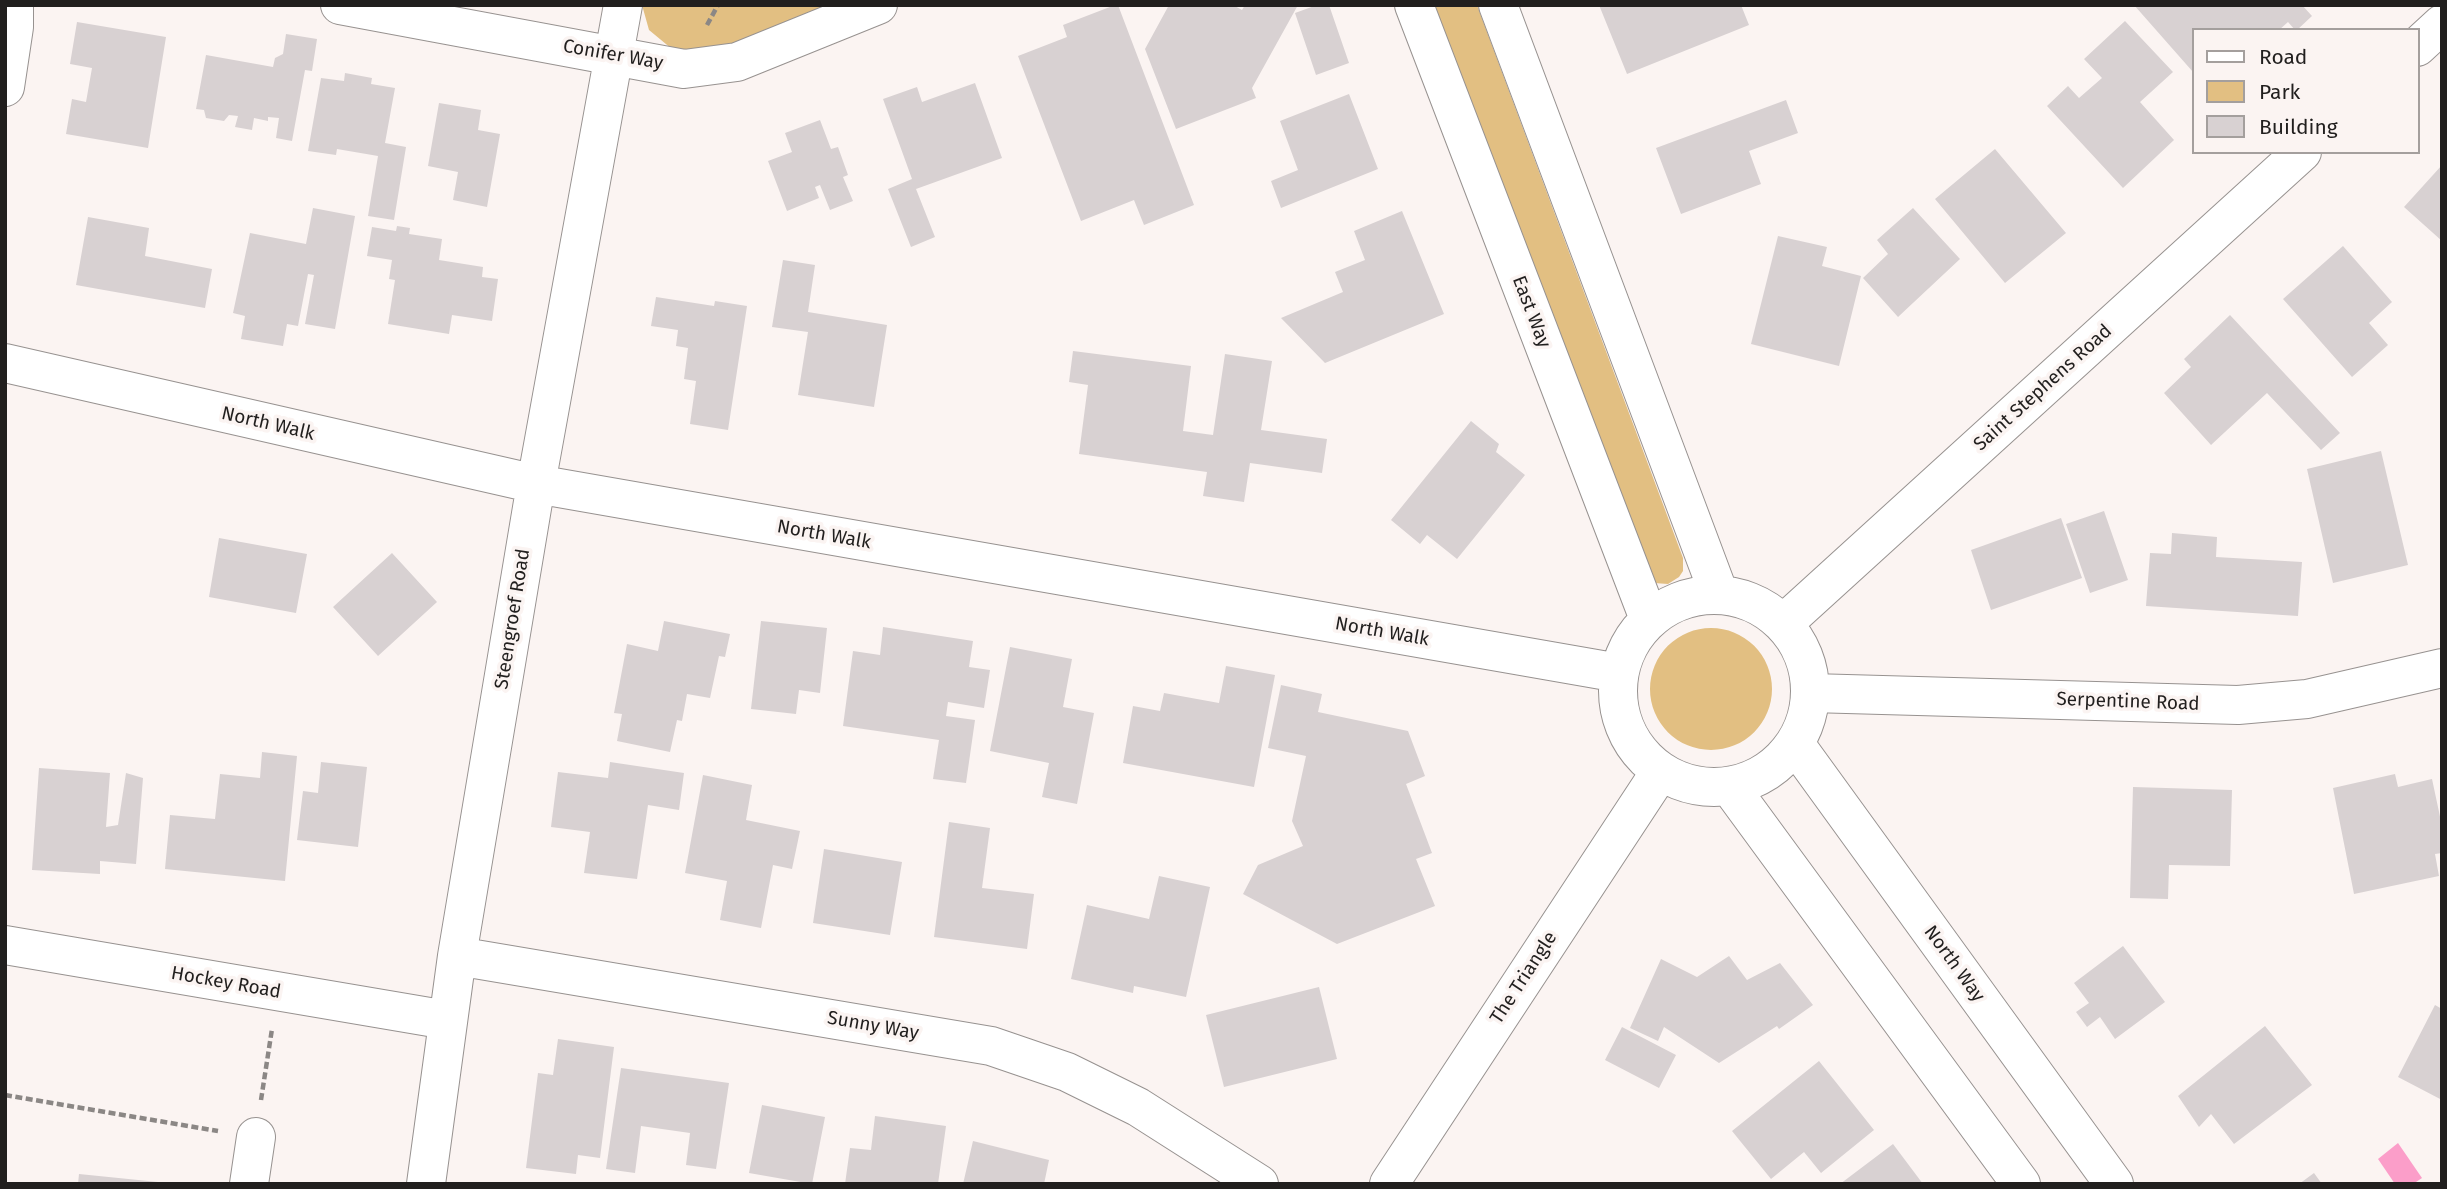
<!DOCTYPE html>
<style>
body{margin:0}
#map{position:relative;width:2447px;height:1189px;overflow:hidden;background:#fbf4f2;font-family:"Fira Sans",sans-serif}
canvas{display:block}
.frame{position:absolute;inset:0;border:7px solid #211f1e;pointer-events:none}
.legend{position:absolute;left:2192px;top:28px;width:228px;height:126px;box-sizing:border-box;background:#fbf4f2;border:2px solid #a49f9d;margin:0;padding:9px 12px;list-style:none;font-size:21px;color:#211f1e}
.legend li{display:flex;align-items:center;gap:14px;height:35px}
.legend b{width:35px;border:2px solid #a49f9d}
</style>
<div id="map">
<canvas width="2447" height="1189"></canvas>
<div class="frame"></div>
<ul class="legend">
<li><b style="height:9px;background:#fff"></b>Road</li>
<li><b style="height:19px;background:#e2bf82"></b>Park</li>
<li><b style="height:19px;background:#d8d1d2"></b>Building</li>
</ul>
</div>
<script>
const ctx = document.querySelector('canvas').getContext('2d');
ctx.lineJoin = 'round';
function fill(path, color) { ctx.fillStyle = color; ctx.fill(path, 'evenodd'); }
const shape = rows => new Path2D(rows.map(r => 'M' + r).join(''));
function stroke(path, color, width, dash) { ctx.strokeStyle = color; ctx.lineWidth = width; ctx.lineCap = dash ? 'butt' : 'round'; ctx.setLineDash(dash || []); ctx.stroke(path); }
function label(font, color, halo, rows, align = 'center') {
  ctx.font = font + ' "Fira Sans",sans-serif'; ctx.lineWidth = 7; ctx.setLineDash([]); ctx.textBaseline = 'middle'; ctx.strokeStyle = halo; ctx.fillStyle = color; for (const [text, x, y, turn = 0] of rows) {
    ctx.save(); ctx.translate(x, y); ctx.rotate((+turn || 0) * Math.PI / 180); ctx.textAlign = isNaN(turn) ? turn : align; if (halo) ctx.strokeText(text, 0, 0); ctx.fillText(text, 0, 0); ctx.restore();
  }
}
fill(shape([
 [642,5,843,5,711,57,678,54,649,30],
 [1433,5,1477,5,1683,558,1683,571,1679,577,1668,584,1654,583],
 '1650 689a61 61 0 1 1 122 0a61 61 0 1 1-122 0Z'
]), '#e2bf82');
fill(shape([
 [2398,1143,2422,1178,2413,1184,2395,1184,2378,1159]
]), '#fb9ec9');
fill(shape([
 [1115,5,1118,5,1194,205,1144,225,1134,200,1081,221,1018,56,1067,37,1063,25],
 [1169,5,1233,5,1242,10,1245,5,1298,5,1252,88,1256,98,1176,129,1145,49],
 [1317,5,1329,5,1349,63,1316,75,1295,13],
 [1599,5,1701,5,1701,7,1707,5,1741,5,1749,25,1627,74],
 [2134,5,2302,5,2312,16,2297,30,2295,30,2288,22,2279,30,2193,30,2193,72],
 [2125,21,2173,72,2140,102,2174,140,2123,188,2047,106,2068,86,2079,98,2102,78,2084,59],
 [77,22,166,37,148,148,66,134,72,99,86,102,92,68,70,64],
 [286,34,317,39,312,71,305,70,292,141,276,138,279,118,268,117,268,121,254,118,252,130,235,127,238,116,229,115,224,121,206,118,204,110,196,109,206,55,273,67,275,58,283,54],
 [345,73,372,78,371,84,395,88,385,143,406,147,394,220,368,216,378,156,337,149,336,155,308,151,321,78,344,81],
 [975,83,1002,158,916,189,935,237,911,247,888,189,912,179,883,99,917,87,922,102],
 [1349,94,1378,169,1281,208,1271,181,1298,170,1280,121],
 [1786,100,1798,133,1749,151,1761,184,1681,214,1656,148],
 [439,103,481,110,478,130,500,134,487,207,453,200,458,172,428,166],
 [820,120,831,149,838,147,848,175,843,177,853,201,830,210,820,185,815,187,819,198,787,211,768,161,792,152,785,133],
 [1995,149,2066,233,2005,283,1935,199],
 [2442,165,2442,241,2404,207],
 [313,208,355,216,335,329,305,324,314,275,308,274,298,326,287,324,283,346,241,339,245,316,233,313,250,233,306,244],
 [1913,208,1960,259,1898,317,1863,278,1888,254,1877,240],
 [1402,211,1444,314,1325,363,1281,318,1343,292,1335,272,1365,260,1354,231],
 [88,217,149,228,145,256,212,269,205,308,76,285],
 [397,226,410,228,409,234,442,239,439,260,483,267,482,277,498,279,492,321,452,315,449,334,388,324,395,280,389,279,392,260,367,256,372,227,396,231],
 [1778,236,1827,247,1822,266,1861,276,1839,366,1751,344],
 [2343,246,2392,302,2369,323,2388,345,2352,377,2283,299],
 [783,260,815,265,808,312,887,325,874,407,798,395,808,332,772,327],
 [656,297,714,306,715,301,747,306,728,430,690,424,696,381,684,379,688,348,676,346,678,330,651,326],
 [2230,315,2340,433,2321,450,2267,393,2211,445,2164,393,2191,367,2184,359],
 [1073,351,1191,366,1183,431,1213,435,1225,354,1272,361,1261,430,1327,439,1322,473,1250,463,1244,502,1203,496,1207,472,1079,454,1088,385,1069,382],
 [1471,421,1499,444,1496,452,1525,475,1457,559,1427,535,1420,544,1391,520],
 [2381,451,2408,565,2333,583,2307,469],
 [2104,511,2128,580,2090,593,2066,524],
 [2061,518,2082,578,1991,610,1971,550],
 [2172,533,2217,537,2216,557,2302,562,2298,616,2146,606,2150,553,2171,554],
 [219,538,307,554,296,613,209,597],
 [392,553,437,602,378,656,333,607],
 [664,621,730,634,725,657,719,656,710,698,687,694,682,721,677,720,670,752,617,741,622,714,614,713,627,644,658,651],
 [761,621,827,628,820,693,799,690,796,714,751,709],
 [883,627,973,641,969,667,990,670,984,708,948,702,946,716,975,720,966,783,933,779,939,740,843,726,853,651,880,655],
 [1010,647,1072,659,1063,707,1094,713,1077,804,1042,797,1049,763,990,751],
 [1226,666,1275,675,1254,787,1123,763,1133,706,1160,711,1164,693,1219,703],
 [1281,685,1322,694,1318,712,1408,731,1425,776,1406,784,1432,853,1416,859,1435,906,1337,944,1243,894,1258,865,1303,846,1292,821,1306,756,1268,748],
 [262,752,297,756,285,881,165,869,170,815,215,819,220,774,260,778],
 [321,762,367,767,358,847,297,840,303,791,318,793],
 [610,762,684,773,679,810,648,805,637,879,584,873,590,832,551,827,558,772,608,778],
 [39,768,110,773,106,827,118,825,126,773,143,778,136,864,100,861,100,874,32,870],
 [2395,774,2398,787,2432,779,2442,826,2442,853,2435,854,2439,876,2354,894,2333,788],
 [703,775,752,785,746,820,800,831,792,869,773,865,761,928,720,920,727,881,685,873],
 [2133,787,2232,790,2230,866,2169,865,2168,899,2130,898],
 [949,822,990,828,982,888,1034,894,1027,949,934,937],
 [824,849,902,862,890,935,813,923],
 [1159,876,1210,887,1186,997,1134,986,1133,993,1071,979,1087,905,1149,919],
 [2123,946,2165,1002,2115,1039,2100,1017,2087,1027,2076,1012,2089,1003,2074,983],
 [1729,956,1747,980,1780,963,1813,1005,1779,1029,1777,1026,1719,1063,1664,1027,1658,1041,1630,1028,1661,959,1697,977],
 [1319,987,1337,1059,1224,1087,1206,1015],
 [2435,1005,2442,1009,2442,1100,2398,1077],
 [2265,1026,2312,1085,2234,1144,2211,1114,2199,1127,2178,1096],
 [1622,1027,1676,1055,1659,1088,1605,1060],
 [558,1039,614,1047,600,1158,578,1155,576,1174,526,1168,538,1073,553,1075],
 [1819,1061,1874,1130,1821,1173,1804,1152,1771,1179,1732,1131],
 [621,1068,729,1083,716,1169,686,1165,690,1133,641,1126,635,1173,606,1169],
 [762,1105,825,1117,812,1184,749,1173],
 [875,1116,946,1126,938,1184,845,1184,850,1148,871,1150],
 [973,1141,1049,1160,1044,1184,963,1184],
 [1893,1144,1923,1184,1840,1184],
 [2314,1173,2322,1184,2299,1184],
 [79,1174,158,1182,158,1184,78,1184]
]), '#d8d1d2');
const minor = shape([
 [340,5,684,69,737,62,878,5],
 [1414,5,1649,619],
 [1498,5,1719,594],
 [2417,47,2442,24],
 [5,87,14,27,14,5],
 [5,363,536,484,1619,673],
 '1618 691a96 96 0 1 1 192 0a96 96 0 1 1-192 0Z',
 [1783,624,2302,152],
 [1811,693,2238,705,2307,699,2442,668],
 [1795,744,2114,1184],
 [1730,787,2021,1184],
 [5,945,447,1020],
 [457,956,991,1046,1067,1072,1138,1107,1259,1184],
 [249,1184,256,1137],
 [426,1184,457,956,536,484,623,5],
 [1389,1184,1660,772]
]);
stroke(minor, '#979290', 40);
stroke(shape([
 [707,25,718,5],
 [5,1095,218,1131],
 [261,1100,272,1029]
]), '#8b8785', 4.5, [7, 3.5]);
stroke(minor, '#fff', 38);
label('19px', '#211f1e', '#fbf4f2', [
 ["Conifer Way",613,55,10],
 ["East Way",1531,312,69],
 ["Saint Stephens Road",2043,388,-42],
 ["North Walk",268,424,13],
 ["North Walk",824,535,10],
 ["Steengroef Road",513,619,-81],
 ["North Walk",1382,632,10],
 ["Serpentine Road",2128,702,2],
 ["North Way",1954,964,54],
 ["The Triangle",1524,978,-57],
 ["Hockey Road",226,983,10],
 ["Sunny Way",873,1026,10]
]);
</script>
